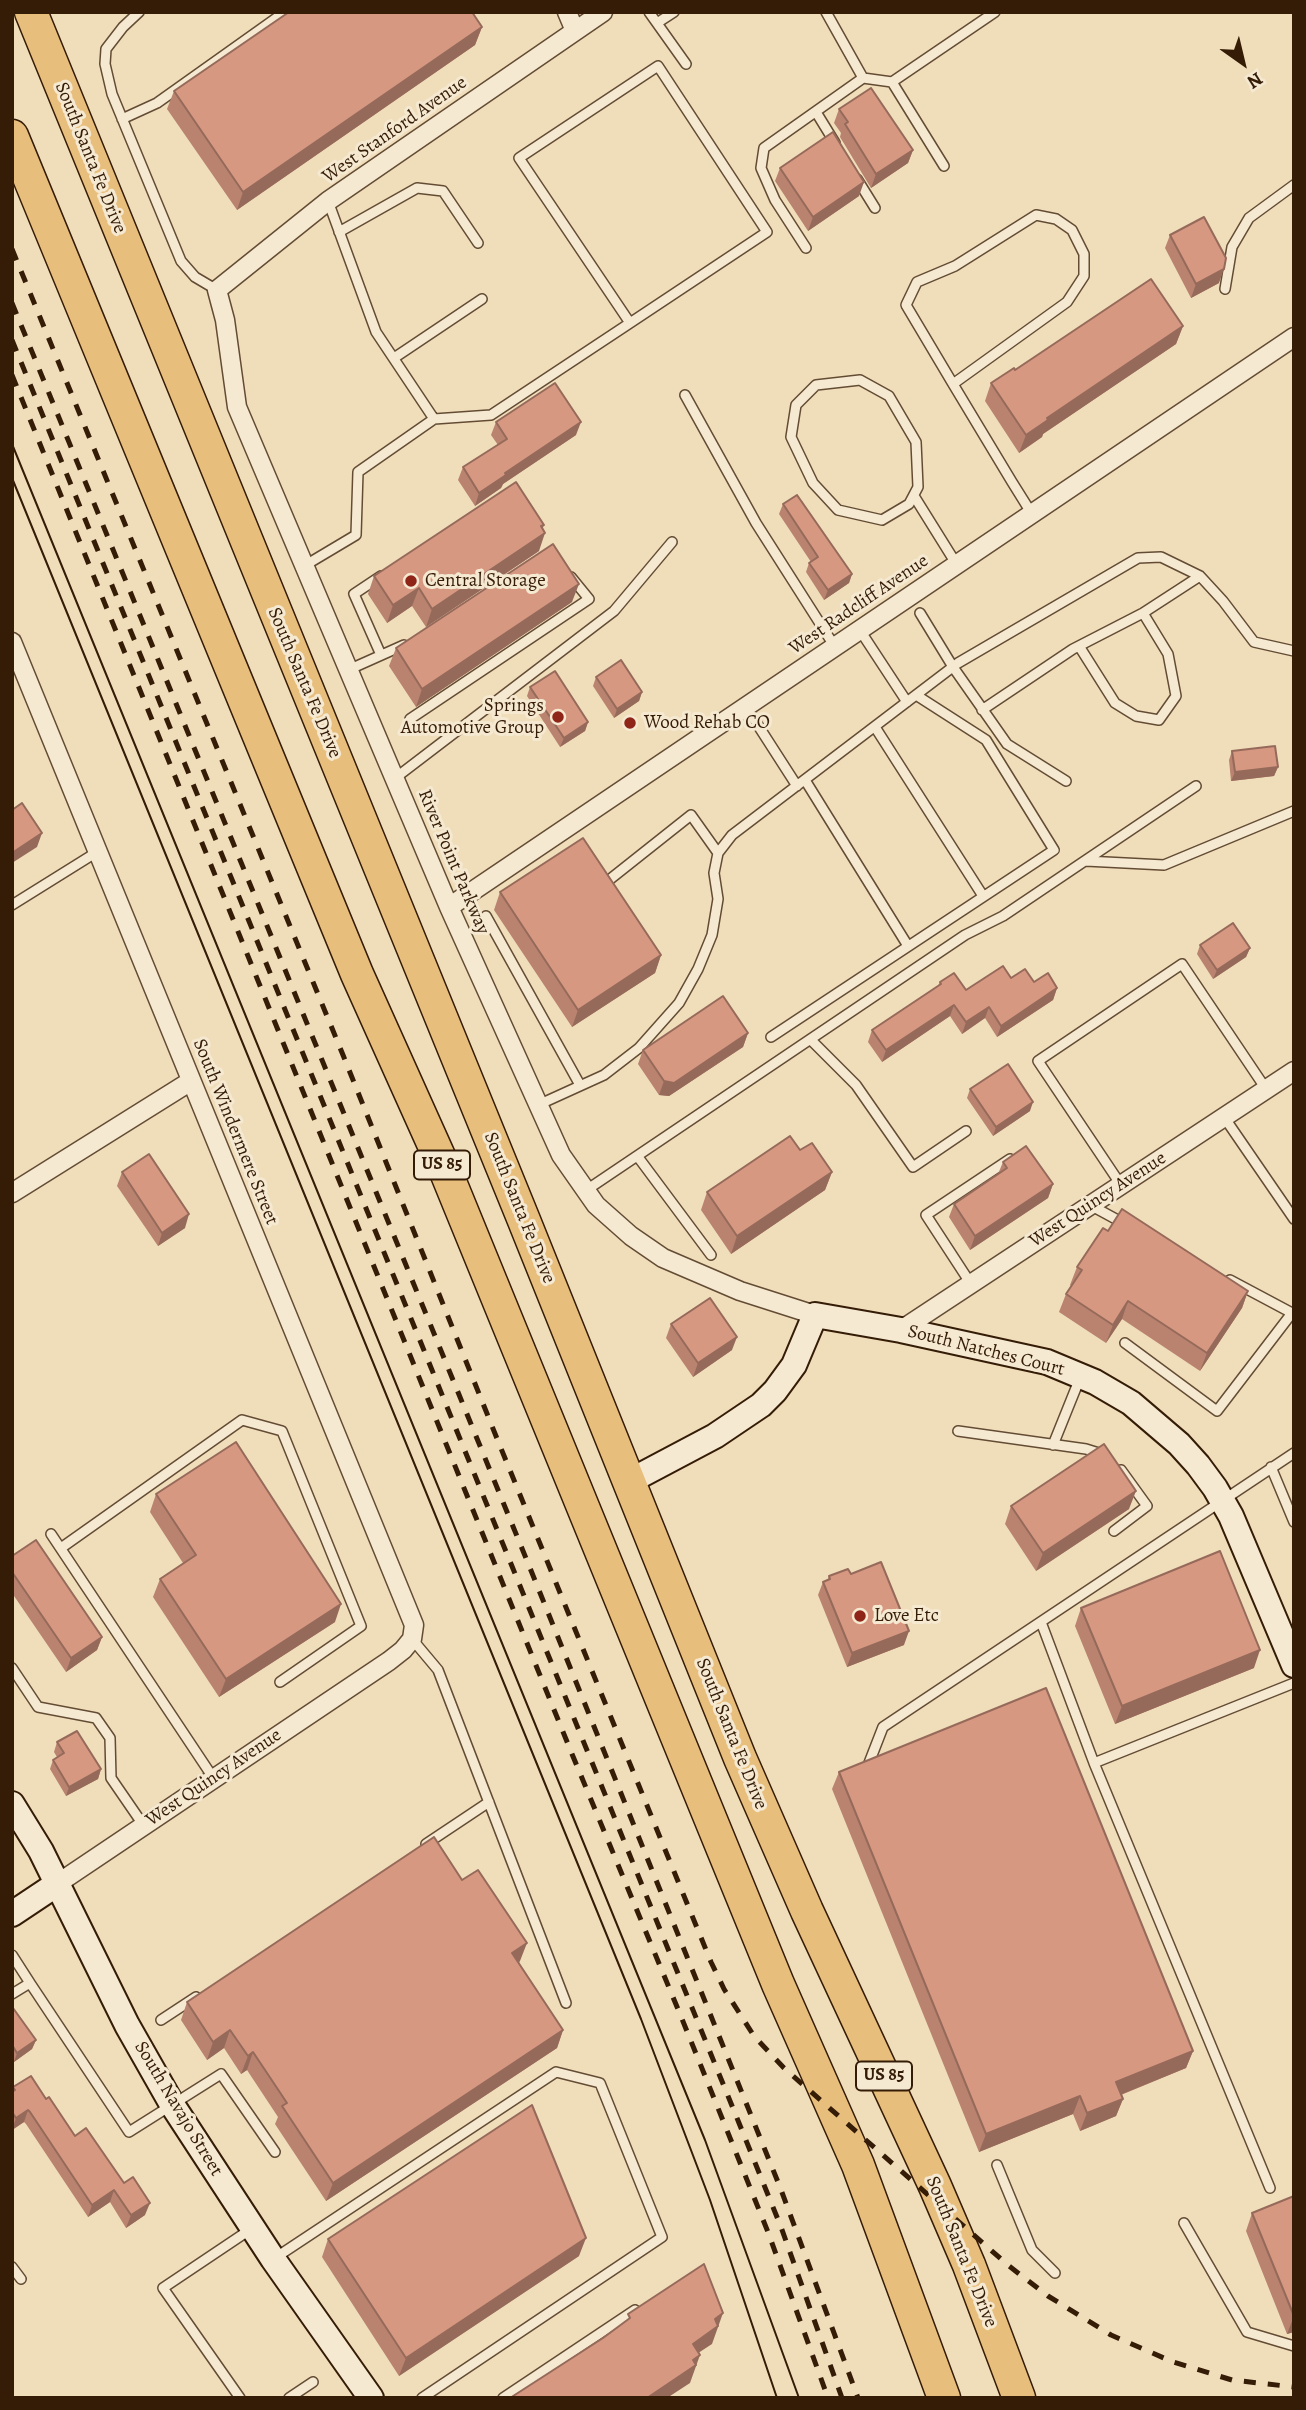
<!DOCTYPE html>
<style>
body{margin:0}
#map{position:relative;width:1306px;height:2410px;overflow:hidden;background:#f0ddba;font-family:Alegreya,serif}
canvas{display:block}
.frame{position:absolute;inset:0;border:14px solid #351c07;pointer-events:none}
.north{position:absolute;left:1208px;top:28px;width:70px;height:70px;-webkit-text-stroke:5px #f5e9d2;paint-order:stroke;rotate:146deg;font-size:19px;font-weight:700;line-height:28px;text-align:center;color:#351c07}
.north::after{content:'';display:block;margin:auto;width:24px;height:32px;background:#351c07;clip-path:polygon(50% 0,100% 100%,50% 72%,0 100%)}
</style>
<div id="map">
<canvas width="1306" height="2410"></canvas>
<div class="frame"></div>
<div class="north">N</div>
</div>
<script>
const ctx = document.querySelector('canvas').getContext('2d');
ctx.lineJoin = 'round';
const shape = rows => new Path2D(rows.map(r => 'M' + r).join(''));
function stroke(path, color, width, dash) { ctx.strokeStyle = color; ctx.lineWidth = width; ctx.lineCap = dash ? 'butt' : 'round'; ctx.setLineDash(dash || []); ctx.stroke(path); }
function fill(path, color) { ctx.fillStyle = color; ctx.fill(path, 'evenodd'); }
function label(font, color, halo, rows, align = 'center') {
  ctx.font = font + ' Alegreya,serif'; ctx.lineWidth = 6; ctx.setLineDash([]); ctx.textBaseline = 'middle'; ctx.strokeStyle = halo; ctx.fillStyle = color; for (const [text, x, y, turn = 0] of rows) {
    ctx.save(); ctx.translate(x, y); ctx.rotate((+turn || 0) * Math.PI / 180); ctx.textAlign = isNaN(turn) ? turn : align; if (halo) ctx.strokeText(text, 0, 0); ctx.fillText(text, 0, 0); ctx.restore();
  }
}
const lane = shape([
 [139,12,123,27,106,49,105,64,112,94,181,261,195,277,217,290],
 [649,12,686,64],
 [826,12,863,78,892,82,995,12],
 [657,23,674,12],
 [892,82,944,166],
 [816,112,835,143],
 [122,119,157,103,285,12],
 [857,179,875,208],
 [339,232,417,188,443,191,478,243],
 [806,248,775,200,761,168,764,148,863,78],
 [1225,289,1232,247,1249,218,1294,185],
 [394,358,482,299],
 [860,380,889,396,916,442,918,487,909,504,882,520,838,510,813,483,791,437,796,405,816,385,860,380],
 [953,384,1067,302,1084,276,1084,254,1072,230,1056,219,1036,215,955,266,917,282,906,305,953,384,1012,482,1032,514],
 [685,395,756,523,835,647],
 [434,419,491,415,630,323,767,232,658,66,519,158,630,323],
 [914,496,957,565],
 [304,566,356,535,358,472,434,419,376,332,328,201],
 [381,576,354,594,381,655],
 [920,613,953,667,1007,744,1066,781],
 [865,638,907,702],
 [1079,646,1115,703,1136,716,1159,720,1176,696,1168,654,1143,613],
 [348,670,404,645],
 [982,710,1073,649,1143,613,1200,576],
 [752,716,797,786],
 [410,719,589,599,571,577],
 [875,727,983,896],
 [394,779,614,611,672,542],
 [805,780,908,946],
 [1086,861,1164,865,1294,811],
 [604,884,691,815,718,853],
 [12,905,97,852],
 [486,916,580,1085],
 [771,1037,1054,850,986,740,916,695],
 [811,1040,856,1085,913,1167,966,1131],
 [538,1105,604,1075,639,1048,679,1003,698,969,712,935,718,899,714,873,718,853,732,835,958,663,1138,558,1161,557,1200,576,1223,601,1254,642,1294,651],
 [1224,1117,1294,1219],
 [638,1157,711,1255],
 [1121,1185,1038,1061,1182,964,1266,1089],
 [585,1191,965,935,1003,916,1196,786],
 [1090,1205,1125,1224],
 [971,1284,926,1215,1010,1159],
 [1125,1343,1217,1411,1292,1313,1230,1280],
 [958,1431,1086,1449,1102,1454],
 [1053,1445,1080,1378],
 [1271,1467,1294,1522],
 [1114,1531,1147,1506,1121,1470],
 [51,1534,214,1779],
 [61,1548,242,1420,282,1431,361,1626,280,1682],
 [1041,1622,1094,1763,1270,2188],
 [412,1639,438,1670,566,2003],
 [12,1668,38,1707,96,1718,110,1738,111,1778,144,1826],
 [869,1763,883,1727,1294,1453],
 [1094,1763,1294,1683],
 [426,1844,489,1802],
 [12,1955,30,1983],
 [12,1994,30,1983,129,2132,221,2074,275,2152],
 [161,2020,196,1997],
 [997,2165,1032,2250,1055,2273],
 [1184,2223,1247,2332,1294,2346],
 [275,2258,556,2072,600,2083,662,2237,422,2398],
 [12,2267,21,2279],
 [240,2398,163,2288,251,2229],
 [289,2398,313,2382],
 [503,2398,635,2310]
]);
const street = shape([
 [567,12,575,31],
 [603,12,328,201,217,290,225,320,237,407,449,907,561,1155,596,1205,631,1236,663,1258,740,1291,815,1315],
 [12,642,414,1625,412,1639,403,1650,389,1661,57,1884],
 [449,907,1294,337],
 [12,1193,191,1081],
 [901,1330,1294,1071]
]);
const secondary = shape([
 [630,1481,715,1436,761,1405,775,1391,794,1365,815,1315,901,1330,1047,1362,1095,1382,1131,1403,1179,1444,1198,1465,1215,1488,1231,1516,1294,1665],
 [12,1804,41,1851,127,2025,173,2106,273,2259,371,2398],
 [12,1914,57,1884]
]);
const highway = shape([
 [31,12,523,1218,740,1758,807,1911,935,2186,969,2265,1019,2398],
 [12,136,357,974,446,1172,778,1984,858,2165,944,2398]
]);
stroke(lane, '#644c34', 12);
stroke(street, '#644c34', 21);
stroke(secondary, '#351c07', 28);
stroke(highway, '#351c07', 35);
stroke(lane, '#f5e9d2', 9);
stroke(street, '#f5e9d2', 18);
stroke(secondary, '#f5e9d2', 24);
stroke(highway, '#e8be7d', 32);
stroke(shape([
 [12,444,705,2140,799,2398],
 [12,478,641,2019,710,2200,777,2398]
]), '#351c07', 2);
stroke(shape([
 [12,249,343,1055,498,1441,711,1962,724,1989,754,2036,784,2068,1009,2266,1048,2296,1111,2335,1173,2362,1232,2380,1294,2387],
 [12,303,530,1568,780,2187,858,2398],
 [12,340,739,2123,781,2227,842,2398],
 [12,375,572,1754,680,2014,768,2232,828,2398]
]), '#351c07', 5, [12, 12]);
fill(shape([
 [482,27,475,45,237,210,167,109,174,91],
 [839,109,913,150,908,163,871,188,840,137,841,133,834,123],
 [780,168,859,196,808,231,775,181],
 [1170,235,1219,283,1191,298,1165,248],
 [1183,326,1176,344,1043,434,1042,437,1019,453,985,401,991,383],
 [496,422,576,435,503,484,501,488,475,506,458,480,463,467,498,445,491,435],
 [783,504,852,574,849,583,824,600,806,572,809,563,811,562,779,514],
 [539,551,426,627,412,606,387,623,368,594,374,576],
 [572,602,416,707,389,666,396,648],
 [596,677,642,692,639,701,614,718,593,686],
 [530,687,588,722,585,731,560,747,527,696],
 [1232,751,1278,767,1274,776,1231,781,1229,760],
 [500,892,661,955,655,973,572,1027,494,910],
 [1200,945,1250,948,1246,957,1213,979,1197,954],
 [1011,978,1034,982,1057,988,1053,1000,997,1037,985,1018,962,1034,950,1016,882,1062,868,1042,872,1030,938,986,940,982,966,990],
 [748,1033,743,1047,669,1096,659,1095,638,1064,643,1050],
 [970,1089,1030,1111,993,1136,967,1098],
 [800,1150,832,1172,825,1190,731,1254,701,1210,707,1192],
 [1003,1162,1053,1184,1048,1198,970,1250,949,1217,954,1204,998,1174],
 [122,1172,185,1228,158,1246,117,1186],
 [1108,1231,1248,1291,1242,1308,1200,1371,1122,1319,1106,1343,1059,1312,1066,1294,1071,1286,1070,1285,1077,1267],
 [671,1324,732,1350,693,1377,666,1338],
 [156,1494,335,1622,219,1697,153,1597,160,1579,183,1563,150,1512],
 [1011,1506,1129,1509,1036,1571,1005,1524],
 [12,1556,102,1637,97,1650,66,1672,12,1593],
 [851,1574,904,1645,847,1667,818,1595,823,1582,828,1579,829,1576],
 [1081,1608,1254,1668,1115,1724,1075,1626],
 [57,1742,101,1769,98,1779,66,1796,50,1769,53,1760,57,1757,54,1752],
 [839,1772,1193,2051,1186,2068,1121,2095,1123,2099,1116,2116,1080,2131,1073,2114,979,2152,832,1789],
 [462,1880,520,1961,519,1963,563,2030,557,2048,326,2201,275,2124,278,2117,247,2070,241,2074,224,2048,207,2060,181,2020,187,2002],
 [12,2008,36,2040,32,2049,14,2062,12,2059],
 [13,2087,46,2099,75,2136,145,2215,126,2228,110,2202,88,2217,26,2124,24,2122,12,2130,12,2090],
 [1294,2196,1294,2332,1287,2334,1246,2231,1252,2213],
 [328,2239,579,2256,399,2376,322,2257]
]), '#b9836f');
fill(shape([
 [482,27,475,45,237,210,243,192],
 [913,150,908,163,871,188,876,174],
 [864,182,859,196,808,231,813,217],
 [1224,269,1219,283,1191,298,1196,284],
 [1183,326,1176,344,1043,434,1042,437,1019,453,1026,435,1047,418],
 [581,422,576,435,503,484,501,488,475,506,479,493,505,473],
 [544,525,539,537,545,533,539,551,426,627,432,609],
 [852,574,849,583,824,600,828,590],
 [579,584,572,602,416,707,422,689],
 [419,588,412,606,387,623,393,605],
 [642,692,639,701,614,718,617,709],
 [588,722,585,731,560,747,564,738],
 [1278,767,1274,776,1231,781,1235,772],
 [42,833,37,847,12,863,12,853],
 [1250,948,1246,957,1213,979,1217,970],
 [661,955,655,973,572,1027,578,1010],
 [1057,988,1053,1000,997,1037,1001,1026],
 [954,1005,950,1016,882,1062,886,1050],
 [989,1007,985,1018,962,1034,966,1022],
 [748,1033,743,1047,669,1096,659,1095,664,1081],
 [1033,1102,1030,1111,993,1136,996,1127],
 [832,1172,825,1190,731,1254,737,1236],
 [1053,1184,1048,1198,970,1250,975,1236],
 [189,1214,185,1228,158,1246,162,1233],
 [1248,1291,1242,1308,1200,1371,1207,1353],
 [1128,1301,1122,1319,1106,1343,1113,1325],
 [737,1337,732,1350,693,1377,698,1363],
 [1136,1491,1129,1509,1036,1571,1043,1553],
 [341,1604,335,1622,219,1697,226,1679],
 [909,1631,904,1645,847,1667,852,1653],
 [102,1637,97,1650,66,1672,71,1658],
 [1260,1650,1254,1668,1115,1724,1122,1706],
 [101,1769,98,1779,66,1796,69,1787],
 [527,1943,520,1961,506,1971,512,1953],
 [230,2030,224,2048,207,2060,213,2042],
 [563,2030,557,2048,326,2201,333,2183],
 [36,2040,32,2049,14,2062,17,2053],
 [1193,2051,1186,2068,1110,2099,1116,2082],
 [253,2052,247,2070,241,2074,248,2056],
 [1080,2096,1073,2114,979,2152,986,2134],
 [1123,2099,1116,2116,1080,2131,1087,2113],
 [28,2110,24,2122,12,2130,16,2118],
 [114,2190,110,2202,88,2217,92,2205],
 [150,2203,145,2215,126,2228,131,2215],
 [586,2238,579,2256,399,2376,406,2358],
 [723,2313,712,2344,686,2361,693,2344,715,2319],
 [1294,2316,1294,2332,1287,2334],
 [700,2355,690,2383,667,2398,647,2398]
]), '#966a5a');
const building = shape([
 [289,12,472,12,482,27,243,192,174,91,289,12],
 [871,88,913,150,876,174,845,124,848,122,839,109,871,88],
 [833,132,864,182,813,217,780,168,833,132],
 [1204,217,1226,258,1224,269,1196,284,1170,235,1204,217],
 [1151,279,1183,326,1047,418,1048,420,1026,435,991,383,1014,368,1015,370,1151,279],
 [555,383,581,422,505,473,506,475,479,493,463,467,507,439,496,422,555,383],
 [516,482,544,525,541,526,545,533,432,609,419,588,393,605,374,576,516,482],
 [797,495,852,574,828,590,809,563,818,557,783,504,797,495],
 [553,544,579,584,422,689,396,648,553,544],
 [621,660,642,692,617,709,596,677,621,660],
 [555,671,588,722,564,738,530,687,555,671],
 [1275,746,1278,767,1235,772,1232,751,1275,746],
 [22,803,42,833,12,853,12,810,22,803],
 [583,838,661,955,578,1010,500,892,583,838],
 [1233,923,1250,948,1217,970,1200,945,1233,923],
 [1003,966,1011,978,1025,969,1034,982,1048,973,1057,988,1001,1026,989,1007,966,1022,954,1005,886,1050,872,1030,941,984,940,982,954,973,966,990,1003,966],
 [723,996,748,1033,674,1083,664,1081,643,1050,723,996],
 [1008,1064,1033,1102,996,1127,970,1089,1008,1064],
 [790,1136,800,1150,812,1143,832,1172,737,1236,707,1192,790,1136],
 [1026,1146,1053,1184,975,1236,954,1204,1007,1168,1003,1162,1026,1146],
 [149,1154,189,1214,162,1233,122,1172,149,1154],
 [1122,1209,1248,1291,1207,1353,1128,1301,1113,1325,1066,1294,1082,1270,1077,1267,1103,1228,1108,1231,1122,1209],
 [710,1298,737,1337,698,1363,671,1324,710,1298],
 [236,1442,341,1604,226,1679,160,1579,196,1555,156,1494,236,1442],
 [1104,1444,1136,1491,1043,1553,1011,1506,1104,1444],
 [36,1540,102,1637,71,1658,12,1572,12,1556,36,1540],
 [1220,1551,1260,1650,1122,1706,1081,1608,1220,1551],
 [881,1562,909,1631,852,1653,823,1582,830,1579,829,1576,848,1569,851,1574,881,1562],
 [1046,1688,1193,2051,1116,2082,1123,2099,1087,2113,1080,2096,986,2134,839,1772,1046,1688],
 [77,1731,101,1769,69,1787,53,1760,64,1753,57,1742,77,1731],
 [434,1837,462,1880,478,1870,527,1943,512,1953,563,2030,333,2183,282,2106,287,2103,253,2052,248,2056,230,2030,213,2042,187,2002,434,1837],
 [12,2008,13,2008,36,2040,17,2053,12,2045,12,2008],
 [31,2076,46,2099,49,2097,75,2136,86,2128,124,2183,133,2177,150,2203,131,2215,114,2190,92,2205,30,2112,28,2110,16,2118,12,2112,12,2092,15,2090,13,2087,31,2076],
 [532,2105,586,2238,406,2358,328,2239,532,2105],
 [1294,2196,1294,2316,1252,2213,1294,2196],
 [704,2264,723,2313,715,2319,718,2326,693,2344,700,2355,693,2360,696,2365,647,2398,510,2398,603,2338,630,2318,628,2314,704,2264]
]);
fill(building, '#d79881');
stroke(building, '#966a5a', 2);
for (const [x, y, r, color] of [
 [411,581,7,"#8f2418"],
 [558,717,7,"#8f2418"],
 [630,723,7,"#8f2418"],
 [860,1616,7,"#8f2418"]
]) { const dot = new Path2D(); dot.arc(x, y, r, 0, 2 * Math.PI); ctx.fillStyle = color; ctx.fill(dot); stroke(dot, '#f5e9d2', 2.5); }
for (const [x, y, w] of [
 [442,1165,56],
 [884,2076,56]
]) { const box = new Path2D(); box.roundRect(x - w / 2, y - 14.5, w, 29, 5); ctx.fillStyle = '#f5e9d2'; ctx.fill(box); stroke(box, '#351c07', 2); }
label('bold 18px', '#351c07', null, [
 ["US 85",442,1165],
 ["US 85",884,2076]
]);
label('19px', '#351c07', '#f5e9d2', [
 ["West Stanford Avenue",395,130,-35],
 ["South Santa Fe Drive",90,158,68],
 ["West Radcliff Avenue",859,605,-34],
 ["South Santa Fe Drive",304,683,67],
 ["River Point Parkway",453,862,67],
 ["South Windermere Street",235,1132,68],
 ["West Quincy Avenue",1098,1200,-33],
 ["South Santa Fe Drive",519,1208,68],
 ["South Natches Court",986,1351,14],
 ["South Santa Fe Drive",731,1734,68],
 ["West Quincy Avenue",214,1778,-34],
 ["South Navajo Street",178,2109,59],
 ["South Santa Fe Drive",961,2252,68]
]);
label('19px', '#351c07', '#f5e9d2', [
 ["Central Storage",425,581],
 ["Springs",544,706,"right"],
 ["Automotive Group",544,728,"right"],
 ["Wood Rehab CO",644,723],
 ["Love Etc",874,1616]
], 'left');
</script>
